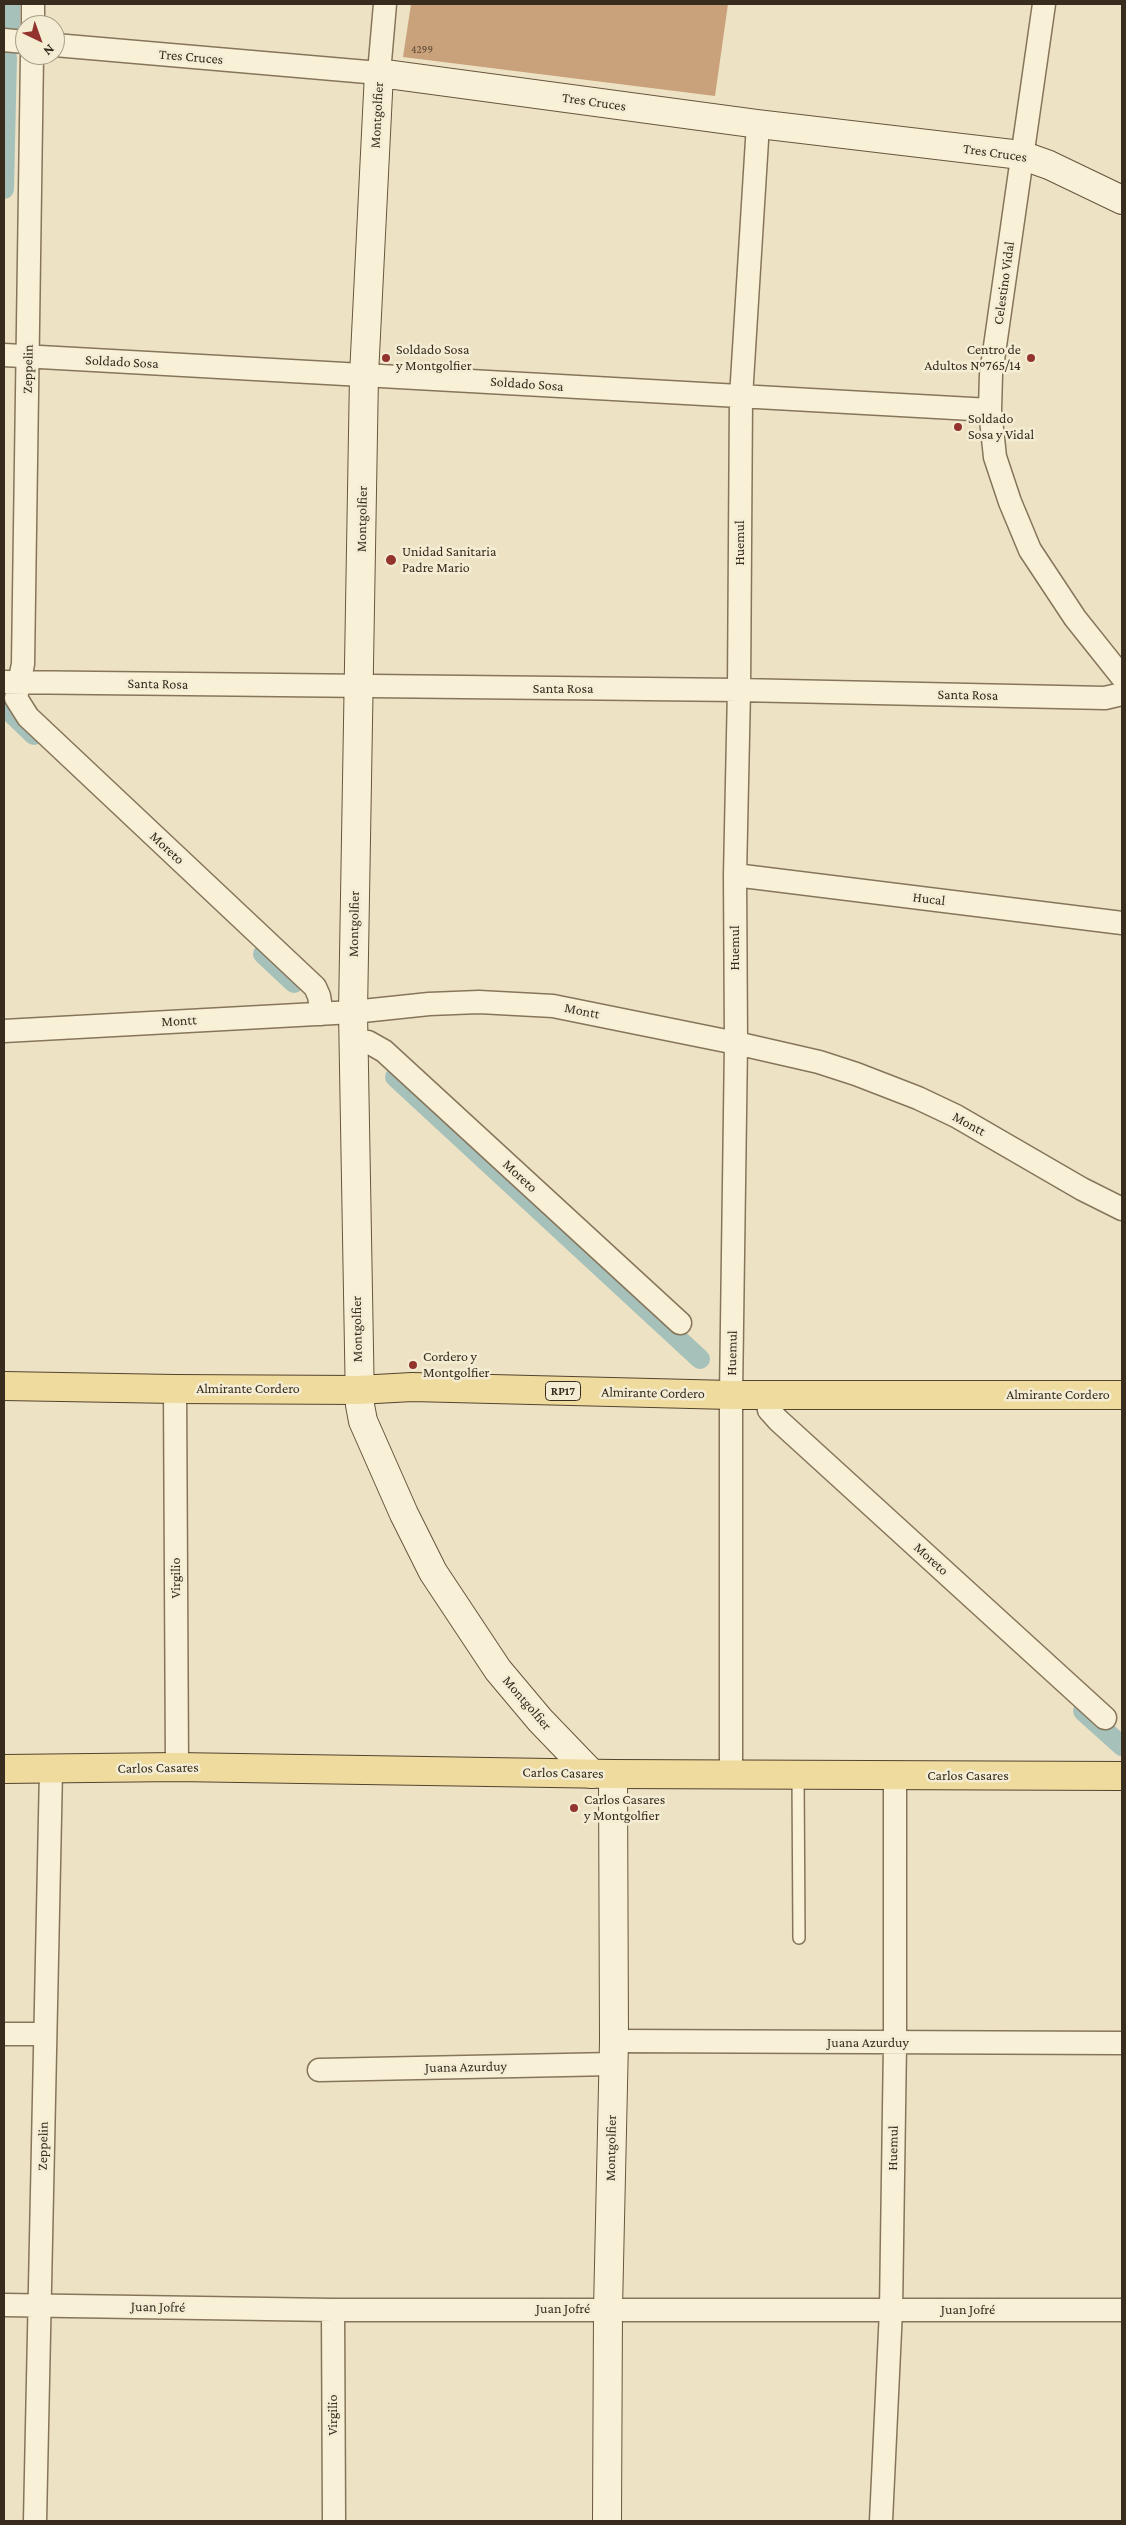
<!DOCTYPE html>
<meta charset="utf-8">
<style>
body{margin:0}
#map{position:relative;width:1126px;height:2525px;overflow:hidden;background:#ede3c4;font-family:"Crimson Pro",serif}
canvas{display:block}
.frame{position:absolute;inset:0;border:5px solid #372c1e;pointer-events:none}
.north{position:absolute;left:15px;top:15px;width:50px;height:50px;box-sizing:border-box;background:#f4edd3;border:1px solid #a8a08b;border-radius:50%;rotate:138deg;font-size:14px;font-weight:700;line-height:20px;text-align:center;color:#372c1e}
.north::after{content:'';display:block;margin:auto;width:18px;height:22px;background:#93332d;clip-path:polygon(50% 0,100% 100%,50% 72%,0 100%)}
</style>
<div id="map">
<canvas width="1126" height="2525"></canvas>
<div class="frame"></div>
<div class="north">N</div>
</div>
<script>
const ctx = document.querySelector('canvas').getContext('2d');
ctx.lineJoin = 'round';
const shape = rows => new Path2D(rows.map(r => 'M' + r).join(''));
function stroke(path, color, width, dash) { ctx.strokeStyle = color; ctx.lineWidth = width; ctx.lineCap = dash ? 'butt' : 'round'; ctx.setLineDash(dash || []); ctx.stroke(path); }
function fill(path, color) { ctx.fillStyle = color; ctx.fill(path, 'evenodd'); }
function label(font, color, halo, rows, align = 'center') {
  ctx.font = font + ' "Crimson Pro",serif'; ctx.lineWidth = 5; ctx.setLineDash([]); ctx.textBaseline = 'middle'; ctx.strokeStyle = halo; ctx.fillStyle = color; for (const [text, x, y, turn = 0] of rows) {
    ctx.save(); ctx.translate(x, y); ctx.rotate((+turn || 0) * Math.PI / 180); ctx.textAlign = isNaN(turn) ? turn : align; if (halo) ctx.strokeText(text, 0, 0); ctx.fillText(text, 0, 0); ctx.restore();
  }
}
stroke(shape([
 [10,24,10,4],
 [4,189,7,57],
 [8,710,34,735],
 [263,954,294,983],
 [395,1077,700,1359],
 [1083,1711,1122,1746]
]), '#a6c0ba', 20);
fill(shape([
 [411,4,728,4,715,96,403,57]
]), '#c9a17b');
const lane = shape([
 [798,1774,799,1938]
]);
const street = shape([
 [1044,4,991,374,990,410,995,457,1010,502,1030,550,1075,618,1122,677],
 [33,25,33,4],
 [4,40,25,42],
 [55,45,379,73,385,4],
 [32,55,23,664,16,698,28,717,315,987,319,996,322,1014],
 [4,355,990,410],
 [4,682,739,690,1105,698,1122,694],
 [735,875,1122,923],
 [4,1031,353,1012,429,1004,479,1002,553,1006,736,1043,819,1062,856,1074,918,1098,956,1116,1082,1189,1122,1209],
 [353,1041,368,1042,384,1051,680,1323],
 [175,1389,177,1767],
 [767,1395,769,1410,778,1420,1105,1718],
 [731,1773,731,1395,736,1043,735,875,739,690,741,397,758,124],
 [4,2034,44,2034],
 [614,2041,1122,2043],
 [319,2070,613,2064],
 [4,2305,333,2310,1122,2310],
 [333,2310,334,2521],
 [35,2521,51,1770],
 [881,2521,891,2310,895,2043,895,1775]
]);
const secondary = shape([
 [592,1774,540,1720,498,1670,433,1572,404,1514,363,1421,360,1405,353,1012,364,375,379,73,758,124,1021,155,1049,165,1122,200],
 [607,2521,608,2309,614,2041,613,1774]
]);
const primary = shape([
 [4,1386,175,1389,358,1390,412,1387,731,1395,1122,1395],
 [4,1769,177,1767,613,1774,1122,1776]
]);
stroke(lane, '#86755b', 14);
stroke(street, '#86755b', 25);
stroke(secondary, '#68563e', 30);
stroke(primary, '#54432f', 30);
stroke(lane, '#f8f0d7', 11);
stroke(street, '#f8f0d7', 22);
stroke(secondary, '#f8f0d7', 28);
stroke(primary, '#efdb9d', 28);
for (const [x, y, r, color] of [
 [386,358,5,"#93332d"],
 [1031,358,5,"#93332d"],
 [958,427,5,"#93332d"],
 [391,560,6,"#93332d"],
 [413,1365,5,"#93332d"],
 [574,1808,5,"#93332d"]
]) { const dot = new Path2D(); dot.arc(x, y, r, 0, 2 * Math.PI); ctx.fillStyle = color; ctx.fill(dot); stroke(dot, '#f4edd3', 2); }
label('11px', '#5c4935', null, [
 ["4299",422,50]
]);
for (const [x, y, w] of [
 [563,1391,35]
]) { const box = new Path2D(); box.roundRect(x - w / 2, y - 9.5, w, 19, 4); ctx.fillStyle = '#f4edd3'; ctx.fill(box); stroke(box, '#372c1e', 1); }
label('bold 12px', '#372c1e', null, [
 ["RP17",563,1391]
]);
label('14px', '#372c1e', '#f4edd3', [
 ["Tres Cruces",191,57,5],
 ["Tres Cruces",594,102,8],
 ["Montgolfier",377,115,-87],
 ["Tres Cruces",995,153,8],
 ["Celestino Vidal",1004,283,-82],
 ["Soldado Sosa",122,362,3],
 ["Zeppelin",28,369,-89],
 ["Soldado Sosa",527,384,4],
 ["Montgolfier",362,519,-89],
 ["Huemul",740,543,-90],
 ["Santa Rosa",158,684,1],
 ["Santa Rosa",563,689],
 ["Santa Rosa",968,695,1],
 ["Moreto",167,848,43],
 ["Hucal",929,899,7],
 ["Montgolfier",354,924,-89],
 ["Huemul",735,948,-90],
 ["Montt",582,1011,11],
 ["Montt",179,1021,-3],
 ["Montt",969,1124,29],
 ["Moreto",520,1176,43],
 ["Montgolfier",357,1329,-91],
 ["Huemul",732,1353,-89],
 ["Almirante Cordero",248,1389],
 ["Almirante Cordero",653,1393,1],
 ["Almirante Cordero",1058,1395],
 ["Moreto",931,1559,42],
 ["Virgilio",176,1578,-90],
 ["Montgolfier",527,1703,49],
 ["Carlos Casares",158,1768,-1],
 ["Carlos Casares",563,1773,1],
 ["Carlos Casares",968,1776],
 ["Juana Azurduy",868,2043],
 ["Juana Azurduy",466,2067,-1],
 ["Zeppelin",43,2146,-89],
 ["Montgolfier",611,2148,-89],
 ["Huemul",893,2148,-89],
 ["Juan Jofré",158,2307,1],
 ["Juan Jofré",563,2309],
 ["Juan Jofré",968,2310],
 ["Virgilio",333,2415,-90]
]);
label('14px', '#372c1e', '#f4edd3', [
 ["Soldado Sosa",396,350],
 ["y Montgolfier",396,366],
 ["Centro de",1021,350,"right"],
 ["Adultos Nº765/14",1021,366,"right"],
 ["Soldado",968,419],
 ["Sosa y Vidal",968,435],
 ["Unidad Sanitaria",402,552],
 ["Padre Mario",402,568],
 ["Cordero y",423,1357],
 ["Montgolfier",423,1373],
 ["Carlos Casares",584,1800],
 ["y Montgolfier",584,1816]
], 'left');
</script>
